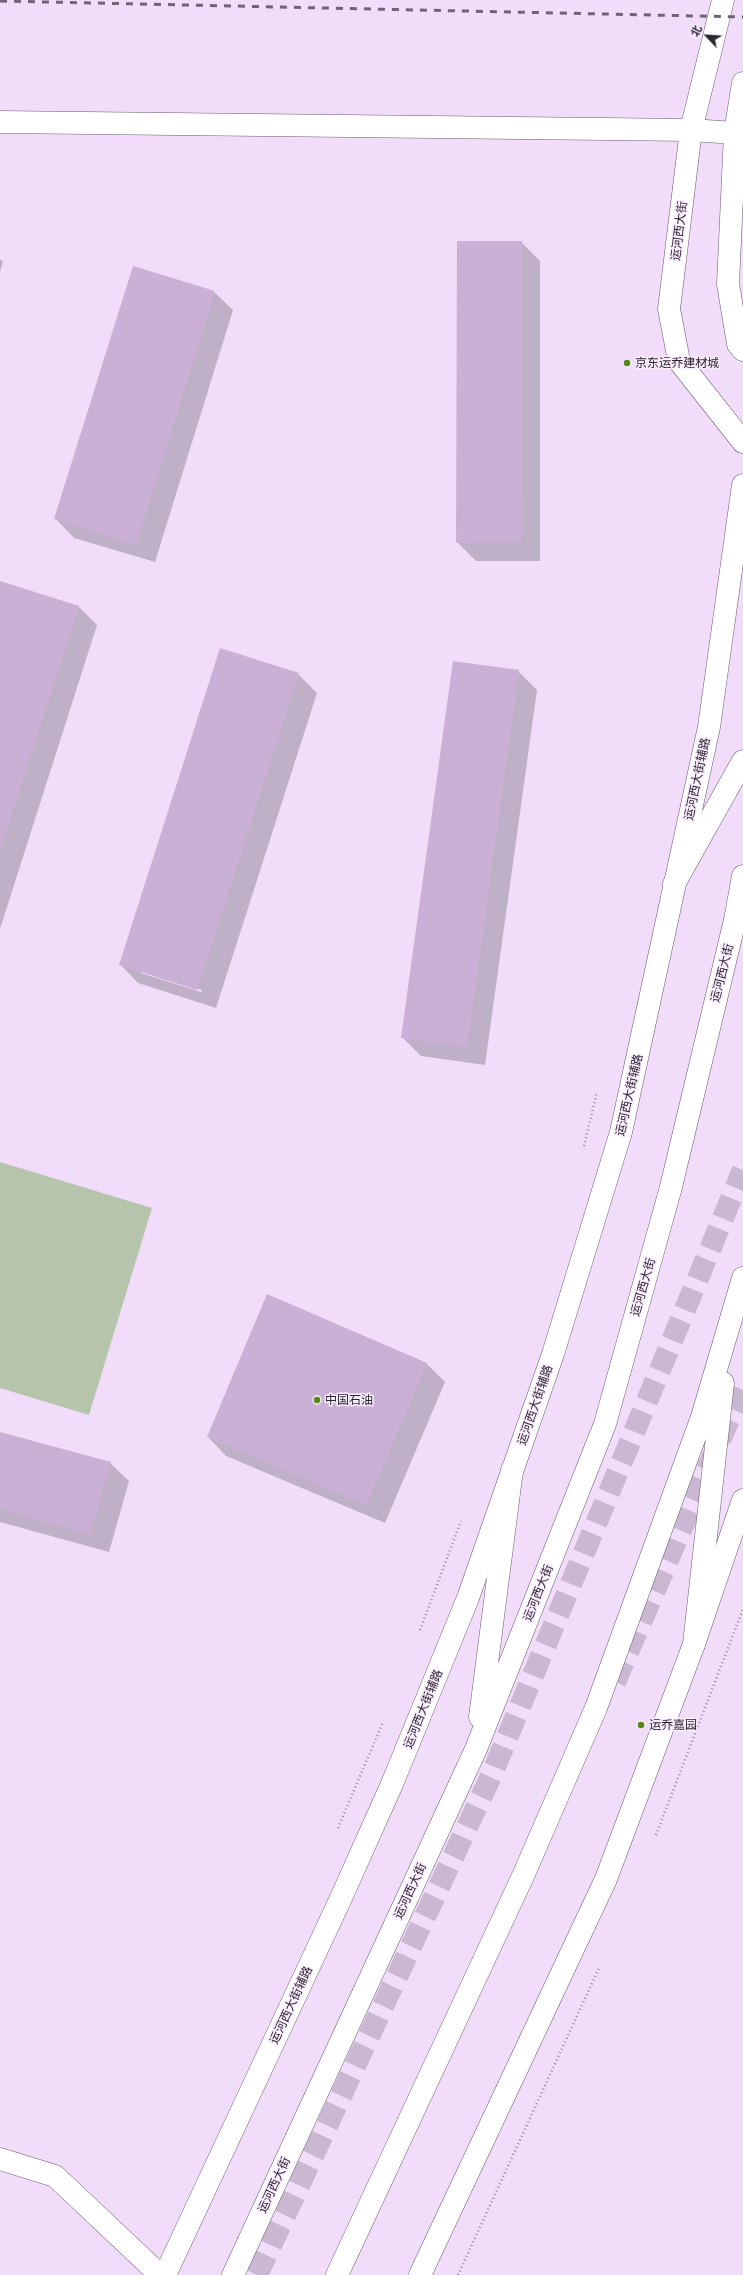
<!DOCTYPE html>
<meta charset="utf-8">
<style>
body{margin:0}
#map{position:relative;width:743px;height:2275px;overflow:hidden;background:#f1dcf9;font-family:"Exo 2","Noto Sans SC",sans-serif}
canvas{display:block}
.north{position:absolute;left:687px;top:16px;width:40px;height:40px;-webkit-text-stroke:3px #f9edfe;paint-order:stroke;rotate:295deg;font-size:11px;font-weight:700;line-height:16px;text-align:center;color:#2d252f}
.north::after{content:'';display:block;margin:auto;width:14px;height:18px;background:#2d252f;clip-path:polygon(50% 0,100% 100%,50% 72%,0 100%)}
</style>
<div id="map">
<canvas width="743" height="2275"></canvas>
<div class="north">北</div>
</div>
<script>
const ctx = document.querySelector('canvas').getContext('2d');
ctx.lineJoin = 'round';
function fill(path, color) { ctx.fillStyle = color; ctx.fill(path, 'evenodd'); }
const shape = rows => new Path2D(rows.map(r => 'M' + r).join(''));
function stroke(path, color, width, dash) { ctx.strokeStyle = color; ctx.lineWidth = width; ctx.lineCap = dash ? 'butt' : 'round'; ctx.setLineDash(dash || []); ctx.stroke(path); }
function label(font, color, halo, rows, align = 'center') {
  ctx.font = font + ' "Exo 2","Noto Sans SC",sans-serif'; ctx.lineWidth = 3; ctx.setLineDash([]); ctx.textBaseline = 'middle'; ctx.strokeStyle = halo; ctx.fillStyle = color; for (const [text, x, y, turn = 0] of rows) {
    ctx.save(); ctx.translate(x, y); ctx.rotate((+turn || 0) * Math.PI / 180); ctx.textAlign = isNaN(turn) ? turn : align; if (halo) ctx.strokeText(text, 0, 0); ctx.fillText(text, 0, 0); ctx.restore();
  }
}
fill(shape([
 [0,1162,152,1208,89,1415,0,1388]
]), '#b6c4ab');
fill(shape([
 [521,242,540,261,540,561,476,561,457,542],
 [0,259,3,262,0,272],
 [214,292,233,310,155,562,74,538,56,519],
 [0,582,78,606,97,625,0,929],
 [518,671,537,690,485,1065,421,1056,402,1037],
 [298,674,317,693,216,1008,138,983,120,964],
 [141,971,202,990,201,992,141,973],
 [426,1363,445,1382,385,1523,226,1456,208,1437],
 [0,1433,110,1463,129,1481,109,1552,0,1522]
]), '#0003');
fill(shape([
 [457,241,522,241,521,542,456,543],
 [133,266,215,291,136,545,54,519],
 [0,581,79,606,0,851],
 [220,648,299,673,197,990,119,965],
 [453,661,519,670,467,1047,401,1038],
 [267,1294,427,1363,366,1505,207,1437],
 [0,1432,111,1462,90,1534,0,1509]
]), '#cbb0d5');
stroke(shape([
 [615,1682,743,1387],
 [257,2275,492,1774,743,1170]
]), '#cab7d1', 22, [22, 11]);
const minor = shape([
 [0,122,691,130,735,133],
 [0,2159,55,2176,160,2275]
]);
const tertiary = shape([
 [165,2275,341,1898,392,1784,468,1598,553,1354,621,1132,709,727,743,485],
 [420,2275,606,1879,694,1644,743,1500]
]);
const primary = shape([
 [723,0,691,130,669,309,679,361,743,442],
 [743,83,735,133,728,284,738,344,743,350],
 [674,884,743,761],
 [694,1644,723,1383],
 [480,1717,512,1470],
 [233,2275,476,1749,605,1424,671,1187,735,920,743,876],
 [337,2275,523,1876,596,1708,702,1417,743,1278]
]);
stroke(minor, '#6a5971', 23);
stroke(tertiary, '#6a5971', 23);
stroke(primary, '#6a5971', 23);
stroke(shape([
 [584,1146,597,1092],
 [420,1630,461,1521],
 [338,1828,383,1722],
 [656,1835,743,1609],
 [458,2275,599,1968]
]), '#998a9e', 2.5, [1, 3]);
stroke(minor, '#fff', 22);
stroke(tertiary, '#fff', 22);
stroke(primary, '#fff', 22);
stroke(shape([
 [0,1,743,17]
]), '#706374', 3, [7, 7]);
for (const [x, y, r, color] of [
 [627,363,4,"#588615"],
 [317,1400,4,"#588615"],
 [641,1725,4,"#588615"]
]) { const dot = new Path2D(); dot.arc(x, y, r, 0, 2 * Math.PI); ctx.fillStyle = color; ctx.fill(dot); stroke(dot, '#f9edfe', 1.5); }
label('12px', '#2d252f', '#f9edfe', [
 ["运河西大街",679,231,-83],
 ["运河西大街辅路",697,779,-78],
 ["运河西大街",722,973,-76],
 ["运河西大街辅路",629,1095,-77],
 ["运河西大街",643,1287,-74],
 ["运河西大街辅路",535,1405,-71],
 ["运河西大街",538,1593,-68],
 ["运河西大街辅路",423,1709,-68],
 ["运河西大街",410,1891,-65],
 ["运河西大街辅路",291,2005,-65],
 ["运河西大街",274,2185,-65]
]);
label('12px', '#2d252f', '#f9edfe', [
 ["京东运乔建材城",635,363],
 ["中国石油",325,1400],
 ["运乔嘉园",649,1725]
], 'left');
</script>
